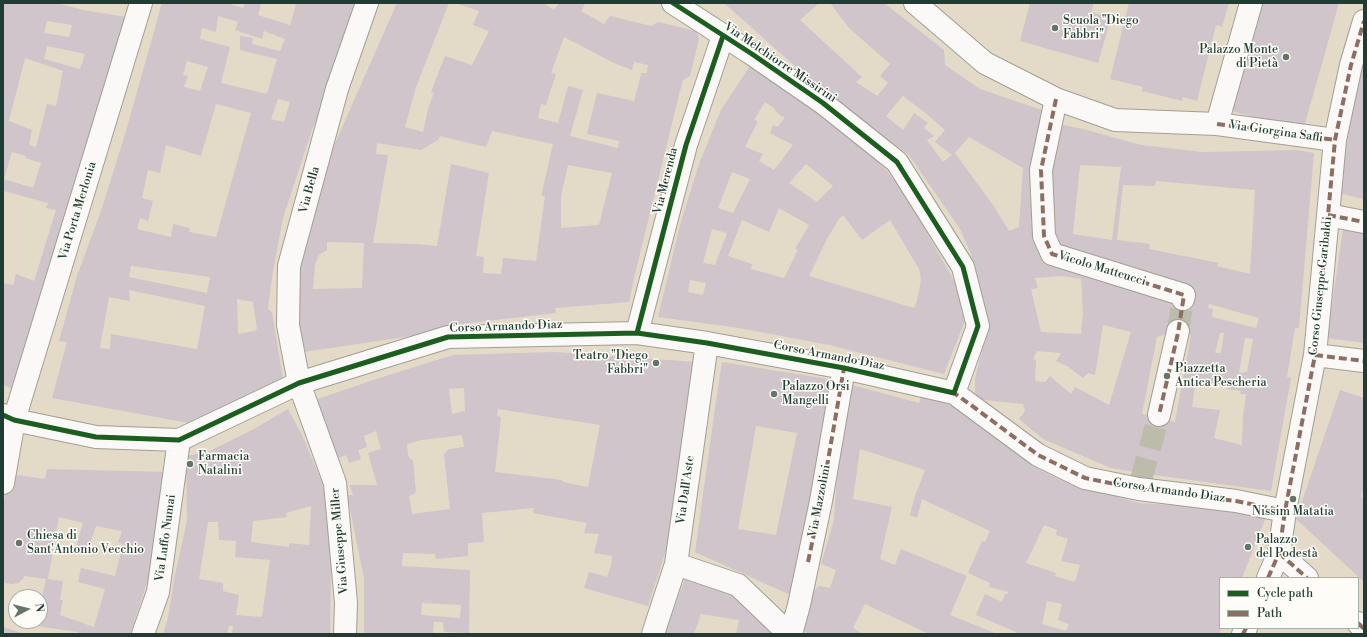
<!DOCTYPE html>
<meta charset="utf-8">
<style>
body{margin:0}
#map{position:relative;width:1367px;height:637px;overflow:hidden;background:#e4dac8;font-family:"Libre Bodoni",serif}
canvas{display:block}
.frame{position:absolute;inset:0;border:4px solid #1f3d34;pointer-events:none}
.legend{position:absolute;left:1219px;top:577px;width:140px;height:52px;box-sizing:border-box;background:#fdfcf7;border:1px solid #a4b0a9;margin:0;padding:5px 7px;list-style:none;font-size:12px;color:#1f3d34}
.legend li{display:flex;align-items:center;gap:8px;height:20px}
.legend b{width:20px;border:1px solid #a4b0a9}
.north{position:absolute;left:8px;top:589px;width:40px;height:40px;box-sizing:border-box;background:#fdfcf7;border:1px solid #a4b0a9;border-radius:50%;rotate:83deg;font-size:11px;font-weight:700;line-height:16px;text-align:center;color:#1f3d34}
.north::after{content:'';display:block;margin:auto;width:14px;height:18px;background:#647468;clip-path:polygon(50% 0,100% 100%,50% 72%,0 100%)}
</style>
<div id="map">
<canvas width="1367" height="637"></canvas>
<div class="frame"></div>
<ul class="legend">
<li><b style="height:5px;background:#1b5e20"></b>Cycle path</li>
<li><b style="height:5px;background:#8d6e63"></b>Path</li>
</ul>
<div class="north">N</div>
</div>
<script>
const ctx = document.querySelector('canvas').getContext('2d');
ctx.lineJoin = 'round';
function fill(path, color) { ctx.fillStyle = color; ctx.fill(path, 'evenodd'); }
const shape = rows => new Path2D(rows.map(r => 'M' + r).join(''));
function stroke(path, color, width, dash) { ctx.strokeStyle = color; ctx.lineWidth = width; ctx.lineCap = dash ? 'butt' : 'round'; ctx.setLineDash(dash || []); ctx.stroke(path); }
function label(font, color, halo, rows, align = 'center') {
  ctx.font = font + ' "Libre Bodoni",serif'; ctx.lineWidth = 3; ctx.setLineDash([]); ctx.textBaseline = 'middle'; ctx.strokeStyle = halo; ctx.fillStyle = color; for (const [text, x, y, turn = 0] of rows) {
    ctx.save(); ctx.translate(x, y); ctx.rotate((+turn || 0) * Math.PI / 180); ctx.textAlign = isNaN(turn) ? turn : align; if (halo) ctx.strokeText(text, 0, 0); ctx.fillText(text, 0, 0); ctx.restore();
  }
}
fill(shape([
 [3,3,56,3,83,10,126,17,16,390,3,385,3,283,13,285,16,274,34,281,56,210,46,208,48,203,4,191,3,194],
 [47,21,72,25,69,37,44,33],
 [47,46,85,54,80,69,44,59],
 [25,58,63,71,56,106,47,104,36,147,29,145,32,130,9,121],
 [12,152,26,156,25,158,41,163,33,188,4,179],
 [162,3,227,3,243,8,245,3,261,3,258,15,290,25,296,5,291,3,364,3,312,130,283,218,272,277,268,309,272,312,284,385,217,413,196,418,194,424,52,398,67,342,59,341,77,276,102,208,126,131],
 [218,16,238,22,235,30,262,39,264,31,285,39,280,51,252,44,253,38,240,36,240,50,277,59,267,94,221,83,230,47,200,39,202,28,216,32],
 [187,61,208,67,200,91,184,87,188,76,183,75],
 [278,99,290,102,284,122,271,119],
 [216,104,251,113,216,237,189,232,190,228,173,224,171,237,137,229,140,218,148,221,153,201,142,198,148,170,160,173,166,145,201,156],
 [131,266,210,277,207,293,129,277],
 [129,290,205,306,197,349,111,334,110,349,100,348,109,297,130,301],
 [237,299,253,302,257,329,255,331,238,334],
 [397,3,449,3,416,87,405,127,423,132,428,109,434,93,431,92,445,56,472,65,489,31,473,25,479,11,455,3,543,3,554,10,559,3,583,3,585,4,581,11,604,24,610,16,651,26,658,22,696,31,699,39,690,76,683,80,680,91,634,278,629,302,555,308,556,313,452,325,452,330,297,353,292,292,307,240,333,148],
 [564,37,614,63,632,70,634,62,648,65,647,73,640,73,641,75,634,101,597,93,587,134,619,141,618,148,570,136,583,90,568,86,558,123,538,118,541,104,546,105,556,74,551,73],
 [492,131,553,144,542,192,542,196,545,196,536,261,503,258,501,274,483,273,484,257,476,256,489,173,451,164,437,246,416,244,373,243,388,155,376,154,377,143,421,150,438,140,440,136,486,147],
 [568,165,612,173,599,225,561,228,561,196],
 [327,242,364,243,362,288,313,289,315,265,319,255,327,250],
 [724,3,819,3,800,20,862,77,856,82,877,96,888,83,880,76,890,64,849,28,830,3,884,3,944,50,945,65,980,89,1045,111,1034,175,1036,228,1045,261,1062,263,1082,270,1188,301,1191,292,1054,248,1049,231,1048,202,1058,124,1083,129,1141,145,1202,152,1296,150,1314,153,1299,328,1295,328,1287,377,1291,378,1271,491,1147,474,1145,479,1133,477,1133,472,1111,468,1043,439,1019,419,1025,411,1023,404,975,399,975,378,988,327,975,275,971,254,960,229,909,155,850,111,832,99],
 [903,96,923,111,945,130,935,142,952,155,943,162,927,140,934,136,924,128,928,123,914,113,903,130,886,116],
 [969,137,1023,168,1019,227,1009,231,995,208,955,153],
 [1080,165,1121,167,1112,240,1073,234],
 [1156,181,1255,190,1250,274,1217,266,1219,263,1149,249,1150,244,1117,240,1123,185,1155,186],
 [1061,276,1081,279,1083,313,1081,334,1041,332,1031,289,1038,288,1035,278],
 [1209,304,1259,318,1256,328,1212,317,1213,309,1208,308],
 [1103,325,1131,332,1109,405,1075,387,1071,394,1050,376,1045,382,1035,381,1036,360,1033,359,1037,351,1061,353,1056,361,1067,366,1083,378,1088,373,1095,375],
 [1179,330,1191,335,1175,422,1142,414,1157,337],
 [1220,333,1224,333,1221,353,1215,353],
 [1245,338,1253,339,1247,372,1239,373],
 [1196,380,1226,386,1227,389,1241,391,1240,394,1246,394,1243,417,1242,445,1214,438,1220,410,1192,407],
 [1030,3,1094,3,1091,12,1111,18,1098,63,1020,41],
 [1129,3,1229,3,1222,27,1216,25,1197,101,1183,97,1182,101,1142,91,1143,87,1110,79],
 [1263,3,1339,3,1303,131,1232,111],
 [1364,59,1364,199,1338,193,1360,68],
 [755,62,872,156,888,172,909,201,953,279,967,316,944,374,829,345,739,328,658,317,680,225,699,164,721,110,752,63],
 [765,102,774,108,775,110,781,116,785,117,778,127,773,125,770,133,793,145,774,170,759,161,763,154,745,147,758,121,754,120],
 [806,164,833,186,817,202,789,183],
 [732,172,750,179,733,213,718,208],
 [779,208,809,225,795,249,798,250,784,278,751,269,752,264,728,256,742,220,769,232],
 [843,215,862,240,890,220,919,269,921,280,917,301,914,308,809,276,828,237,839,219],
 [712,229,727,233,715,265,703,263],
 [690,280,706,283,703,295,688,292],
 [1343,229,1364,232,1364,343,1327,338],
 [554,352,696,362,668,544,648,606,584,588,589,572,607,577,611,566,612,556,594,553,599,534,584,533,587,523,533,513,534,508,482,513,484,542,468,543,468,556,436,559,435,554,403,553,402,566,470,570,469,633,444,632,443,622,434,622,433,634,364,634,364,578,347,495,353,495,350,485,377,485,368,453,381,449,376,431,364,436,367,447,358,450,361,459,349,463,346,455,332,461,309,402,373,380,453,355],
 [464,388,465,411,452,414,449,389],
 [498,409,600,425,588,487,563,482,562,480,495,472,501,417,497,416],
 [462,435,464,447,449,449,444,454,450,509,412,514,409,496,412,495,416,492,413,461,408,456,407,444,422,440],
 [422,603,461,605,460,618,421,615],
 [722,362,834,380,797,598,695,552,715,408],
 [756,426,797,433,776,535,738,529],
 [848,384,919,403,922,393,954,407,997,438,1023,458,1042,471,1066,482,1139,503,1236,509,1266,517,1242,578,1220,578,1220,628,1221,628,1219,634,1015,634,1016,632,976,615,985,594,1002,602,1005,594,1007,594,1009,592,989,587,990,583,968,573,982,541,985,542,990,531,922,499,917,518,910,515,915,496,925,470,860,449,853,499,892,507,880,559,895,565,901,549,967,576,950,615,997,634,929,634,865,604,853,628,863,634,808,634,800,627,815,589,819,586,830,588,836,570,821,564,834,520,839,441],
 [1044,525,1057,530,1056,535,1068,539,1061,561,1080,565,1075,582,1055,576,1056,573,1026,563],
 [1047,601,1062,604,1058,620,1069,624,1066,631,1042,624],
 [1340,390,1364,398,1364,488,1361,496,1364,499,1364,582,1296,519],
 [288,409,302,435,322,482,328,504,331,562,330,634,232,634,233,626,229,626,227,634,163,634,168,618,175,575,187,521,186,456,208,452,254,429],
 [311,506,309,545,289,543,289,547,251,542,253,521,287,517,286,513],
 [208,522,218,522,219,540,236,541,235,557,270,560,262,617,236,615,239,595,223,591,223,583,199,579],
 [47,469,170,472,157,547,146,586,130,634,78,634,78,632,36,626,37,621,40,621,40,606,46,579,25,576,19,583,12,584,6,583,3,581,3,507,9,474,45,479],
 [59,517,83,523,76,546,88,549,96,526,122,531,118,542,123,544,115,576,81,568,78,582,105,589,94,627,60,615,63,600,60,600,63,581,48,579],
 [685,578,732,593,775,634,736,634,739,620,701,614,694,634,665,634],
 [3,627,24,634,3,634]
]), '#cfc5cb');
stroke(shape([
 [1178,331,1183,299],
 [1141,480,1159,415]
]), '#bdbbaa', 22, [22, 11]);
const minor = shape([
 [673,3,752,54,823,103,897,162,963,267,978,326,954,393],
 [915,3,985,63,1056,99,1115,120,1217,124,1335,140],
 [1056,99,1041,170,1044,236,1052,254,1184,295,1183,299],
 [1217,124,1251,3],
 [1328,215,1364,222],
 [637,333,686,145,723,36],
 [1315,355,1364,361],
 [3,415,14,420,96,437,179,440,299,383,448,337,637,333,707,343,844,368,954,393,1038,455,1085,478,1139,489,1236,501,1285,511],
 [1159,415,1178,331],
 [3,483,14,420,141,3],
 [1279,553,1307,578],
 [676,564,738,585,789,634],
 [1268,578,1279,553,1285,511,1315,355,1335,140,1351,65,1364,21],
 [1358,623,1364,629],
 [143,634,158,592,179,440],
 [345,634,346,603,335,483,299,383,288,325,289,266,337,89,367,3],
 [653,634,676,564,707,343],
 [791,634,799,605,821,501,844,368],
 [1243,634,1246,628]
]);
stroke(minor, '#a19f94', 24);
stroke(minor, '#fbf9f7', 22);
stroke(shape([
 [1056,99,1041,170,1044,236,1052,254,1184,295,1178,333,1159,415],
 [1217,124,1335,140],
 [1328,215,1364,222],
 [1315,355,1364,361],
 [951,393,954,393,975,408,1038,455,1085,478,1139,489,1236,501,1285,511],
 [1279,553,1307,578],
 [808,562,821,501,844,368],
 [1268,578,1279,553,1285,511,1315,355,1335,140,1351,65,1364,21],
 [1358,623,1364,629],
 [1243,634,1246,628]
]), '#8d6e63', 4, [8, 4]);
stroke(shape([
 [637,333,686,145,723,36],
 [3,415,14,420,96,437,179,440,299,383,448,337,637,333,707,343,844,368,954,393,978,326,963,267,897,162,823,103,752,54,673,3]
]), '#1b5e20', 5);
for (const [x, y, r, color] of [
 [1055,28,4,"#647468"],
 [1286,57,4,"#647468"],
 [656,363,4,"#647468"],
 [1167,376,4,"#647468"],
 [774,394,4,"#647468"],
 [190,464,4,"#647468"],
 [1293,499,4,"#647468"],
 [19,543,4,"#647468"],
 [1248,547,4,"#647468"]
]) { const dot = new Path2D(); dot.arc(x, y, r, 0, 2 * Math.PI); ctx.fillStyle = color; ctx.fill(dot); stroke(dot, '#fdfcf7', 1.5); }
label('12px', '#1f3d34', '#fdfcf7', [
 ["Scuola \"Diego",1063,21],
 ["Fabbri\"",1063,35],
 ["Palazzo Monte",1278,50,"right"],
 ["di Pietà",1278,64,"right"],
 ["Teatro \"Diego",648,356,"right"],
 ["Fabbri\"",648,370,"right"],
 ["Piazzetta",1175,369],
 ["Antica Pescheria",1175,383],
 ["Palazzo Orsi",782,387],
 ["Mangelli",782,401],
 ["Farmacia",198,457],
 ["Natalini",198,471],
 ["Nissim Matatia",1293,512,"center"],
 ["Chiesa di",27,536],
 ["Sant'Antonio Vecchio",27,550],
 ["Palazzo",1256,540],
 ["del Podestà",1256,554]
], 'left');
label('12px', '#1f3d34', '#fdfcf7', [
 ["Via Melchiorre Missirini",780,63,34],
 ["Via Giorgina Saffi",1276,132,8],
 ["Via Merenda",666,181,-76],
 ["Via Bella",310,190,-75],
 ["Via Porta Merlonia",78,211,-73],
 ["Vicolo Matteucci",1102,269,17],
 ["Corso Giuseppe Garibaldi",1321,286,-84],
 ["Corso Armando Diaz",506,327,-2],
 ["Corso Armando Diaz",829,356,11],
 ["Via Dall'Aste",686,490,-82],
 ["Corso Armando Diaz",1169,491,8],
 ["Via Mazzolini",820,501,-79],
 ["Via Luffo Numai",166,538,-82],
 ["Via Giuseppe Miller",340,541,-95]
]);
</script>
